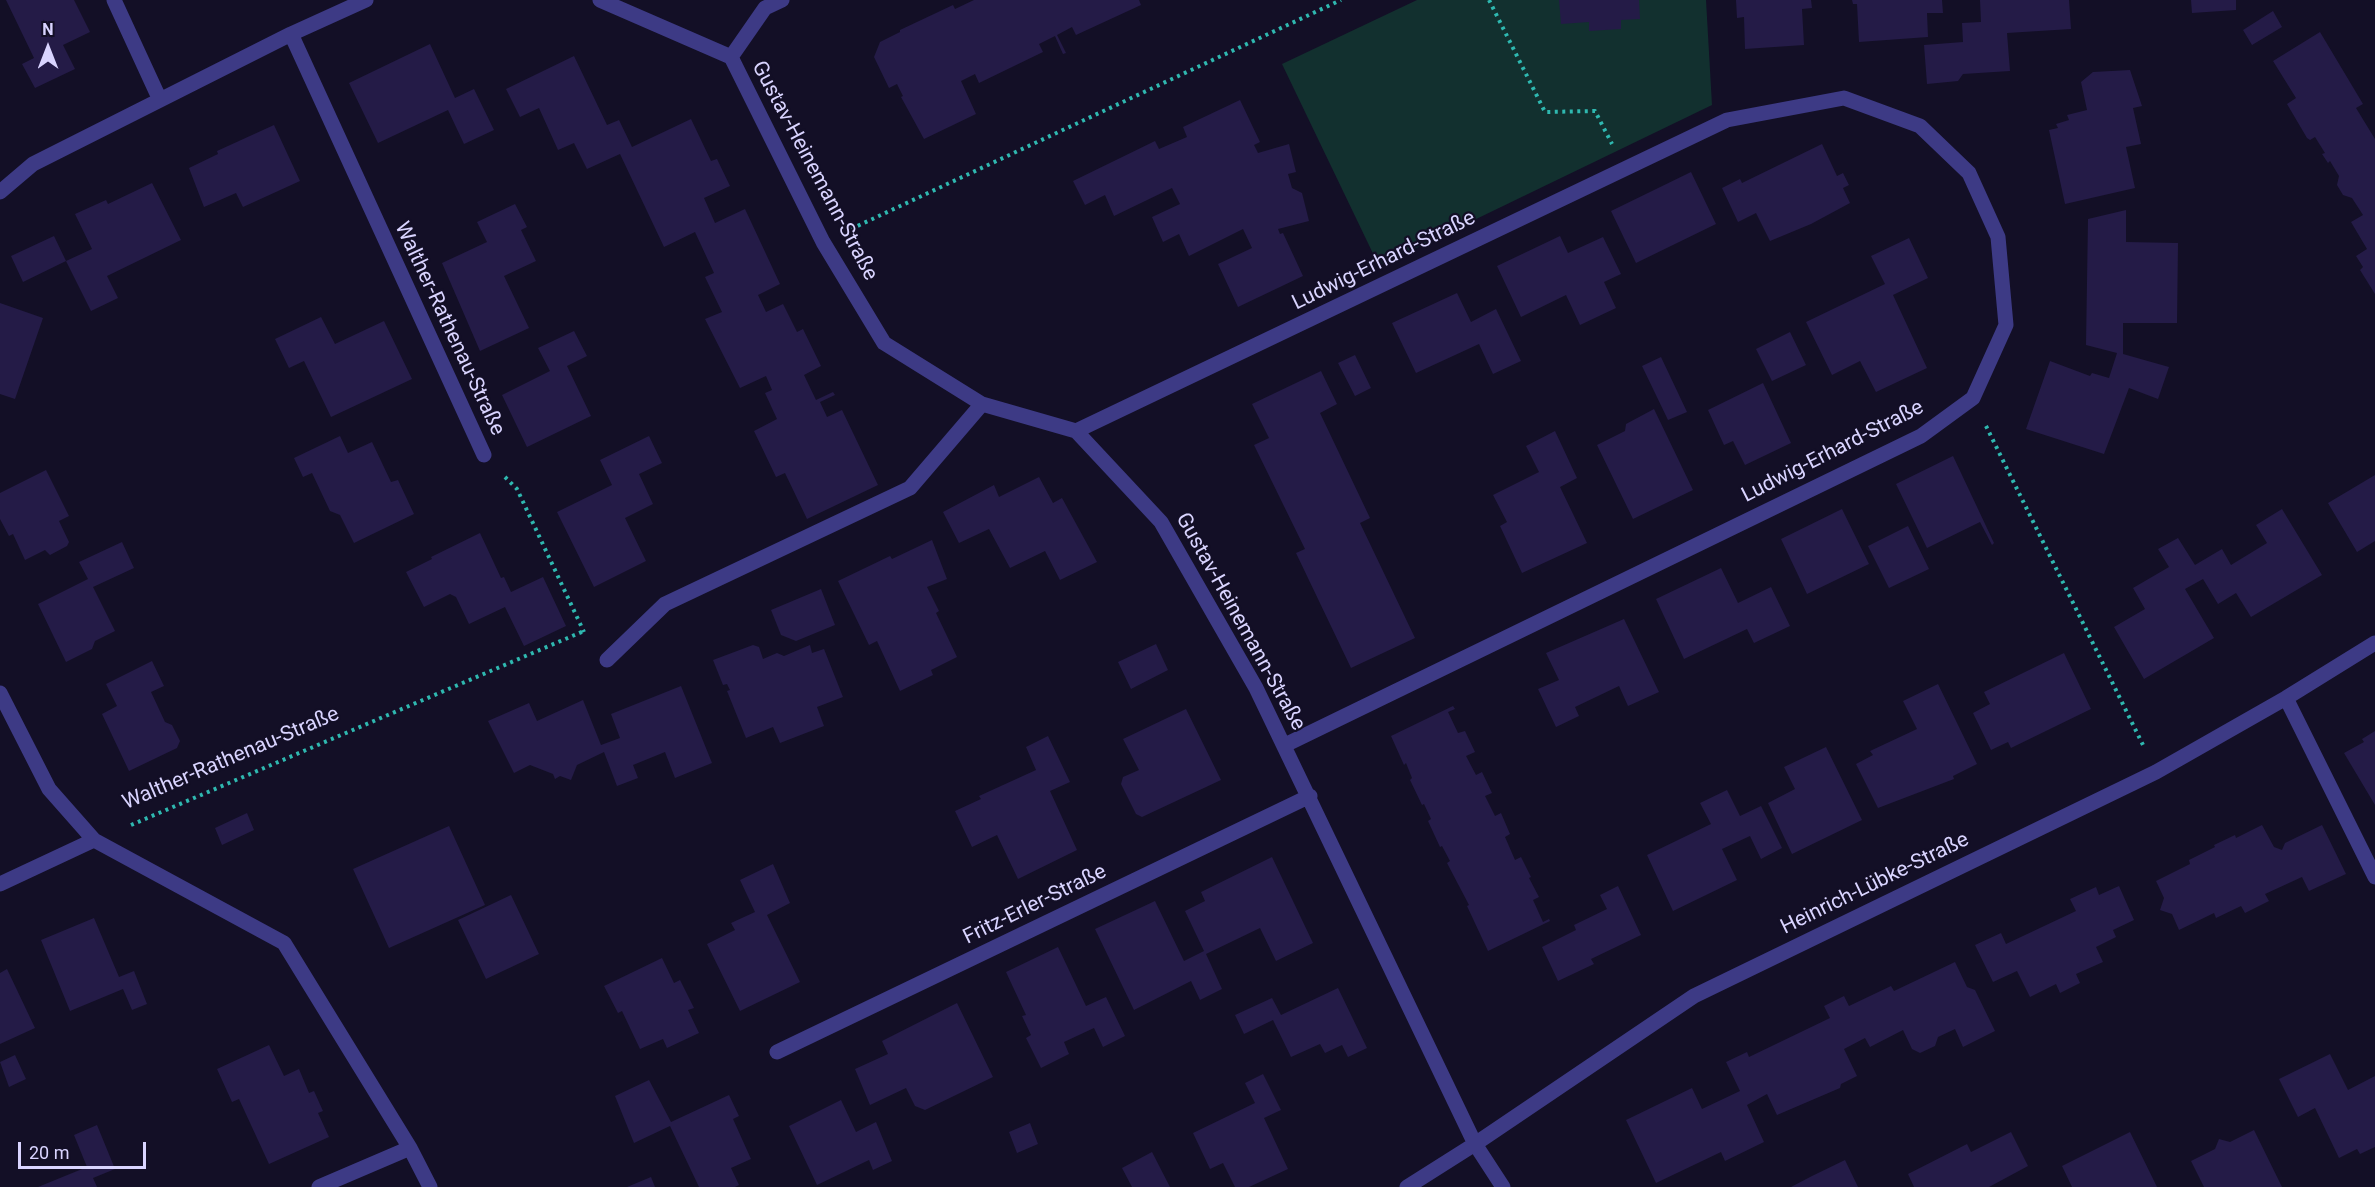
<!DOCTYPE html>
<meta charset="utf-8">
<style>
body{margin:0}
#map{position:relative;width:2375px;height:1187px;overflow:hidden;background:#130f26;font-family:Roboto,sans-serif}
canvas{display:block}
.north{position:absolute;left:18px;top:18px;width:60px;height:60px;-webkit-text-stroke:4px #130f26;paint-order:stroke;rotate:0deg;font-size:16px;font-weight:700;line-height:24px;text-align:center;color:#d9d4ff}
.north::after{content:'';display:block;margin:auto;width:21px;height:27px;background:#d9d4ff;clip-path:polygon(50% 0,100% 100%,50% 72%,0 100%)}
.scale{position:absolute;left:18px;top:1142px;width:128px;height:27px;box-sizing:border-box;border:3px solid #d9d4ff;border-top:0;padding-left:8px;font-size:18px;line-height:21px;white-space:nowrap;color:#d9d4ff;-webkit-text-stroke:4px #130f26;paint-order:stroke}
</style>
<div id="map">
<canvas width="2375" height="1187"></canvas>
<div class="north">N</div>
<div class="scale">20 m</div>
</div>
<script>
const ctx = document.querySelector('canvas').getContext('2d');
ctx.lineJoin = 'round';
function fill(path, color) { ctx.fillStyle = color; ctx.fill(path, 'evenodd'); }
const shape = rows => new Path2D(rows.map(r => 'M' + r).join(''));
function stroke(path, color, width, dash) { ctx.strokeStyle = color; ctx.lineWidth = width; ctx.lineCap = dash ? 'butt' : 'round'; ctx.setLineDash(dash || []); ctx.stroke(path); }
function label(font, color, halo, rows, align = 'center') {
  ctx.font = font + ' Roboto,sans-serif'; ctx.lineWidth = 4.5; ctx.setLineDash([]); ctx.textBaseline = 'middle'; ctx.strokeStyle = halo; ctx.fillStyle = color; for (const [text, x, y, turn = 0] of rows) {
    ctx.save(); ctx.translate(x, y); ctx.rotate((+turn || 0) * Math.PI / 180); ctx.textAlign = isNaN(turn) ? turn : align; if (halo) ctx.strokeText(text, 0, 0); ctx.fillText(text, 0, 0); ctx.restore();
  }
}
fill(shape([
 [1417,0,1706,0,1712,105,1379,266,1282,64]
]), '#12302f');
fill(shape([
 [6,0,74,0,90,32,63,45,75,69,35,88,22,64,34,58],
 [974,0,1139,0,1141,5,1076,35,1072,27,1057,35,1066,53,1063,54,1055,36,1039,44,1043,52,979,83,975,74,961,81,976,114,924,139,901,97,903,96,897,84,889,88,874,57,880,42,900,32,900,30,953,5,955,9],
 [1559,0,1639,0,1640,19,1621,20,1621,29,1589,31,1589,22,1561,24],
 [1736,0,1811,0,1812,8,1802,9,1804,45,1745,49,1744,17,1737,18],
 [1852,0,1942,0,1943,13,1927,13,1928,37,1859,42,1857,4,1853,4],
 [1980,0,2069,0,2071,29,2007,33,2010,71,1963,74,1958,81,1927,84,1924,45,1963,42,1962,23,1981,22],
 [2191,0,2236,0,2236,10,2192,13],
 [2273,11,2282,27,2252,45,2243,30],
 [2320,32,2363,104,2356,108,2375,139,2375,294,2360,270,2363,267,2356,256,2367,249,2351,222,2363,215,2352,198,2343,195,2337,185,2339,176,2330,161,2328,163,2322,154,2325,153,2315,137,2310,140,2307,138,2287,104,2296,98,2273,61],
 [430,44,455,98,474,89,494,130,464,144,448,110,378,143,349,83],
 [574,56,607,125,619,120,632,147,691,119,711,161,717,159,730,186,704,198,715,223,745,209,780,284,758,295,766,312,783,304,797,332,803,329,821,366,804,375,816,400,833,392,835,395,820,402,827,417,842,410,878,485,807,519,785,473,776,477,754,431,777,419,765,393,772,390,766,376,740,388,705,319,722,312,705,277,714,273,695,232,664,247,620,154,587,169,574,143,558,150,539,108,520,117,506,89],
 [2130,70,2142,106,2133,108,2141,144,2126,147,2135,188,2065,204,2049,130,2058,128,2056,124,2069,120,2067,115,2087,110,2081,82,2093,72],
 [1240,100,1260,142,1254,145,1258,153,1289,144,1296,172,1288,174,1292,188,1302,193,1309,221,1278,229,1280,234,1283,233,1303,276,1238,307,1218,264,1252,248,1243,229,1189,256,1179,234,1163,242,1152,217,1180,204,1172,188,1114,216,1105,195,1085,205,1073,181,1155,141,1159,149,1187,137,1183,127],
 [274,125,300,181,243,207,236,193,204,207,189,168,218,154,217,151],
 [1822,144,1837,176,1843,173,1849,185,1843,188,1850,203,1811,224,1770,241,1756,213,1738,222,1722,188,1740,179,1742,183],
 [1691,172,1716,224,1636,263,1611,211],
 [152,183,181,240,107,276,118,298,91,311,66,261,23,282,11,256,54,236,66,261,92,249,75,214,106,200,108,204],
 [515,204,527,227,521,230,536,261,504,276,529,328,480,351,442,263,487,242,477,222],
 [2126,210,2126,242,2178,243,2177,323,2123,323,2123,354,2169,367,2158,399,2129,388,2104,454,2026,429,2050,361,2090,376,2092,373,2109,378,2117,353,2086,345,2088,219],
 [1560,236,1568,253,1603,237,1621,274,1604,282,1616,308,1580,325,1566,295,1521,317,1497,266],
 [1909,238,1928,278,1893,295,1927,368,1876,392,1860,361,1832,375,1806,322,1885,284,1871,256],
 [1457,293,1471,322,1496,309,1521,361,1493,374,1479,344,1416,373,1392,323],
 [0,303,43,318,15,399,0,394],
 [321,317,335,344,384,321,412,379,331,417,304,361,289,368,275,339],
 [574,331,587,356,567,366,591,416,527,447,502,395,550,371,538,348],
 [1790,332,1806,365,1772,381,1756,349],
 [1355,355,1371,388,1355,396,1338,363],
 [1661,357,1687,412,1668,420,1642,366],
 [1321,371,1337,404,1320,413,1370,518,1360,523,1415,638,1351,668,1296,553,1305,549,1254,445,1269,438,1252,404],
 [1763,383,1791,443,1745,465,1733,441,1724,445,1708,410],
 [1654,409,1693,490,1633,519,1597,445,1625,431,1626,424],
 [1555,431,1577,478,1560,487,1587,543,1522,573,1500,526,1507,522,1493,495,1539,472,1526,446],
 [340,436,348,453,372,442,391,482,398,480,414,514,354,543,340,515,330,511,312,473,303,477,294,458],
 [649,436,662,463,639,474,653,504,625,518,646,561,594,587,557,512,612,485,600,460],
 [1953,456,1994,543,1992,545,1980,522,1927,548,1896,484],
 [46,470,69,516,59,521,69,542,67,546,50,555,45,550,25,560,13,534,9,536,0,519,0,493],
 [2375,475,2375,541,2357,552,2328,503],
 [1039,477,1053,503,1062,498,1097,562,1060,580,1045,551,1010,568,989,529,959,543,943,512,994,485,999,497],
 [1842,509,1869,564,1807,594,1781,539],
 [2282,509,2322,575,2251,617,2236,593,2218,604,2203,579,2185,589,2214,638,2144,679,2114,627,2145,609,2133,588,2169,567,2158,549,2178,538,2195,565,2222,549,2231,565,2267,543,2256,525],
 [1908,526,1929,569,1889,588,1868,546],
 [480,533,501,578,504,577,511,592,543,577,566,626,524,646,505,607,469,624,456,597,450,594,424,607,406,572,432,559,431,557],
 [932,540,947,579,927,587,939,611,936,613,957,657,931,670,933,675,900,691,877,641,869,645,838,581,890,556,892,559],
 [122,542,134,568,93,587,115,631,95,641,92,649,66,662,38,604,88,579,79,562],
 [1721,568,1738,603,1771,587,1790,626,1754,643,1747,629,1684,659,1656,599],
 [821,589,835,625,796,641,781,635,771,610],
 [1624,619,1659,692,1628,706,1619,686,1575,707,1579,716,1556,727,1538,689,1559,680,1546,653],
 [1156,644,1168,670,1131,689,1118,662],
 [753,645,759,647,763,659,777,653,784,656,810,645,812,653,824,649,843,697,817,707,824,726,780,743,773,727,746,738,727,691,730,690,727,684,723,685,713,660],
 [2064,653,2091,709,2011,748,2008,742,1991,750,1973,713,1990,704,1984,692],
 [152,661,164,686,151,692,165,722,172,725,180,741,177,748,129,771,102,714,117,706,106,684],
 [1938,684,1977,764,1953,776,1954,779,1878,808,1856,764,1873,755,1870,751,1917,729,1903,701],
 [681,686,712,763,675,778,665,752,633,765,638,778,617,786,604,752,577,765,571,780,560,776,555,779,553,774,530,765,514,773,488,721,529,703,537,721,583,700,601,745,620,738,611,714],
 [1453,706,1455,709,1448,712,1458,733,1465,731,1475,752,1466,756,1476,775,1482,772,1492,793,1485,796,1495,816,1501,813,1510,834,1505,837,1515,860,1521,857,1531,877,1529,878,1539,897,1533,900,1543,922,1549,919,1550,921,1488,951,1467,906,1469,905,1447,863,1450,861,1442,846,1440,847,1428,821,1431,819,1424,804,1422,805,1410,780,1412,778,1406,763,1404,765,1391,736],
 [1186,709,1221,780,1142,817,1136,814,1121,784,1123,777,1139,770,1123,739],
 [2375,731,2375,805,2344,753,2364,742,2362,739],
 [1048,736,1070,782,1050,791,1077,850,1018,879,997,835,972,847,955,811,981,799,979,796,1036,770,1026,747],
 [1826,747,1862,820,1792,854,1768,803,1795,789,1784,767],
 [1727,790,1740,816,1761,806,1782,848,1761,859,1750,836,1722,849,1737,880,1673,911,1647,855,1711,824,1700,803],
 [247,813,254,830,222,845,215,828],
 [2262,825,2274,847,2282,850,2285,843,2322,825,2346,874,2309,891,2302,877,2265,894,2269,901,2245,913,2241,906,2216,918,2214,913,2179,930,2172,914,2160,910,2164,898,2156,881,2190,864,2189,860,2215,847,2214,845,2235,835,2236,838],
 [449,826,485,905,389,948,353,869],
 [1272,857,1313,943,1276,961,1260,928,1206,954,1222,989,1200,1000,1191,981,1134,1010,1095,929,1155,901,1184,961,1204,951,1185,911,1205,901,1201,892],
 [773,864,790,903,767,915,800,982,740,1011,707,944,735,930,731,923,755,912,740,880],
 [1618,886,1641,935,1591,959,1594,964,1558,981,1542,947,1576,930,1574,925,1607,909,1600,895],
 [2119,886,2134,920,2113,930,2116,937,2096,947,2103,962,2076,974,2080,983,2060,993,2056,984,2030,997,2017,971,1993,982,1975,945,2001,933,2006,944,2076,911,2070,899,2096,887,2099,895],
 [511,895,539,954,486,979,458,920],
 [94,918,119,977,134,971,147,1004,132,1010,123,989,70,1011,41,940],
 [1058,947,1086,1006,1106,997,1125,1036,1103,1047,1094,1028,1064,1042,1069,1054,1041,1068,1026,1038,1031,1035,1022,1016,1026,1015,1006,972],
 [662,958,674,983,680,980,694,1008,688,1010,699,1033,667,1048,663,1039,640,1049,622,1011,618,1013,604,986],
 [1955,962,1967,987,1975,990,1995,1031,1963,1047,1955,1029,1938,1037,1935,1046,1920,1053,1912,1049,1903,1030,1870,1047,1865,1038,1844,1049,1857,1076,1841,1084,1840,1088,1777,1115,1767,1094,1747,1105,1764,1142,1725,1161,1721,1152,1656,1183,1626,1120,1692,1088,1702,1109,1740,1091,1726,1062,1747,1052,1749,1057,1830,1018,1824,1006,1844,996,1849,1006,1891,986,1894,991],
 [7,969,35,1028,0,1044,0,973],
 [1338,988,1367,1048,1348,1057,1342,1045,1325,1053,1320,1044,1291,1057,1273,1020,1244,1034,1235,1015,1272,998,1281,1015],
 [957,1003,993,1077,925,1110,915,1106,906,1088,870,1105,855,1069,888,1054,882,1041],
 [269,1045,284,1076,299,1069,309,1093,314,1091,323,1111,318,1113,329,1137,269,1164,239,1099,232,1102,217,1069],
 [2330,1054,2348,1090,2375,1076,2375,1147,2360,1154,2357,1149,2339,1158,2315,1108,2298,1117,2279,1079],
 [15,1055,26,1079,9,1087,0,1062],
 [1263,1074,1281,1110,1264,1118,1288,1169,1249,1187,1235,1187,1223,1163,1210,1169,1193,1133,1255,1103,1245,1083],
 [649,1080,671,1122,729,1095,739,1116,733,1119,751,1159,731,1168,739,1185,735,1187,699,1187,670,1126,634,1143,615,1096],
 [841,1100,856,1132,876,1122,892,1161,873,1170,869,1160,817,1185,789,1126],
 [1030,1123,1038,1144,1017,1153,1009,1132],
 [97,1125,115,1169,93,1178,97,1187,38,1187,87,1167,74,1135],
 [2254,1130,2282,1187,2204,1187,2191,1161,2215,1149,2219,1139,2230,1142],
 [2011,1132,2028,1166,1989,1187,1914,1187,1908,1174,1967,1144,1971,1152],
 [2130,1132,2157,1187,2072,1187,2062,1166],
 [1152,1152,1170,1187,1132,1187,1122,1168],
 [1845,1160,1858,1187,1791,1187,1812,1176],
 [651,1177,655,1187,627,1187]
]), '#241b47');
stroke(shape([
 [1489,0,1545,112,1595,111,1612,144],
 [851,229,1341,0],
 [1986,426,2143,745],
 [505,477,517,489,584,632],
 [131,825,584,631]
]), '#2fb8b0', 4, [3, 4.5]);
stroke(shape([
 [114,0,160,100],
 [600,0,731,57,823,242,884,343,982,404,1076,431,1161,522,1256,688,1475,1144,1503,1187],
 [291,34,484,455],
 [731,57,765,8,782,0],
 [0,192,33,164,291,34,366,0],
 [1076,431,1727,120,1844,98,1920,126,1969,173,1998,237,2006,325,1973,398,1921,436,1285,745],
 [607,660,665,604,910,488,982,404],
 [0,693,49,789,94,840,284,943,410,1148,430,1187],
 [2286,698,2375,877],
 [0,884,94,840],
 [777,1052,1310,796],
 [319,1187,410,1148],
 [1407,1187,1475,1144,1694,996,2156,772,2286,698,2375,643]
]), '#3d3a85', 15);
label('21px', '#d9d4ff', '#130f26', [
 ["Gustav-Heinemann-Straße",814,171,62],
 ["Ludwig-Erhard-Straße",1384,261,-26],
 ["Walther-Rathenau-Straße",449,329,65],
 ["Ludwig-Erhard-Straße",1833,452,-27],
 ["Gustav-Heinemann-Straße",1240,622,61],
 ["Walther-Rathenau-Straße",231,759,-23],
 ["Heinrich-Lübke-Straße",1875,884,-26],
 ["Fritz-Erler-Straße",1035,905,-26]
]);
</script>
